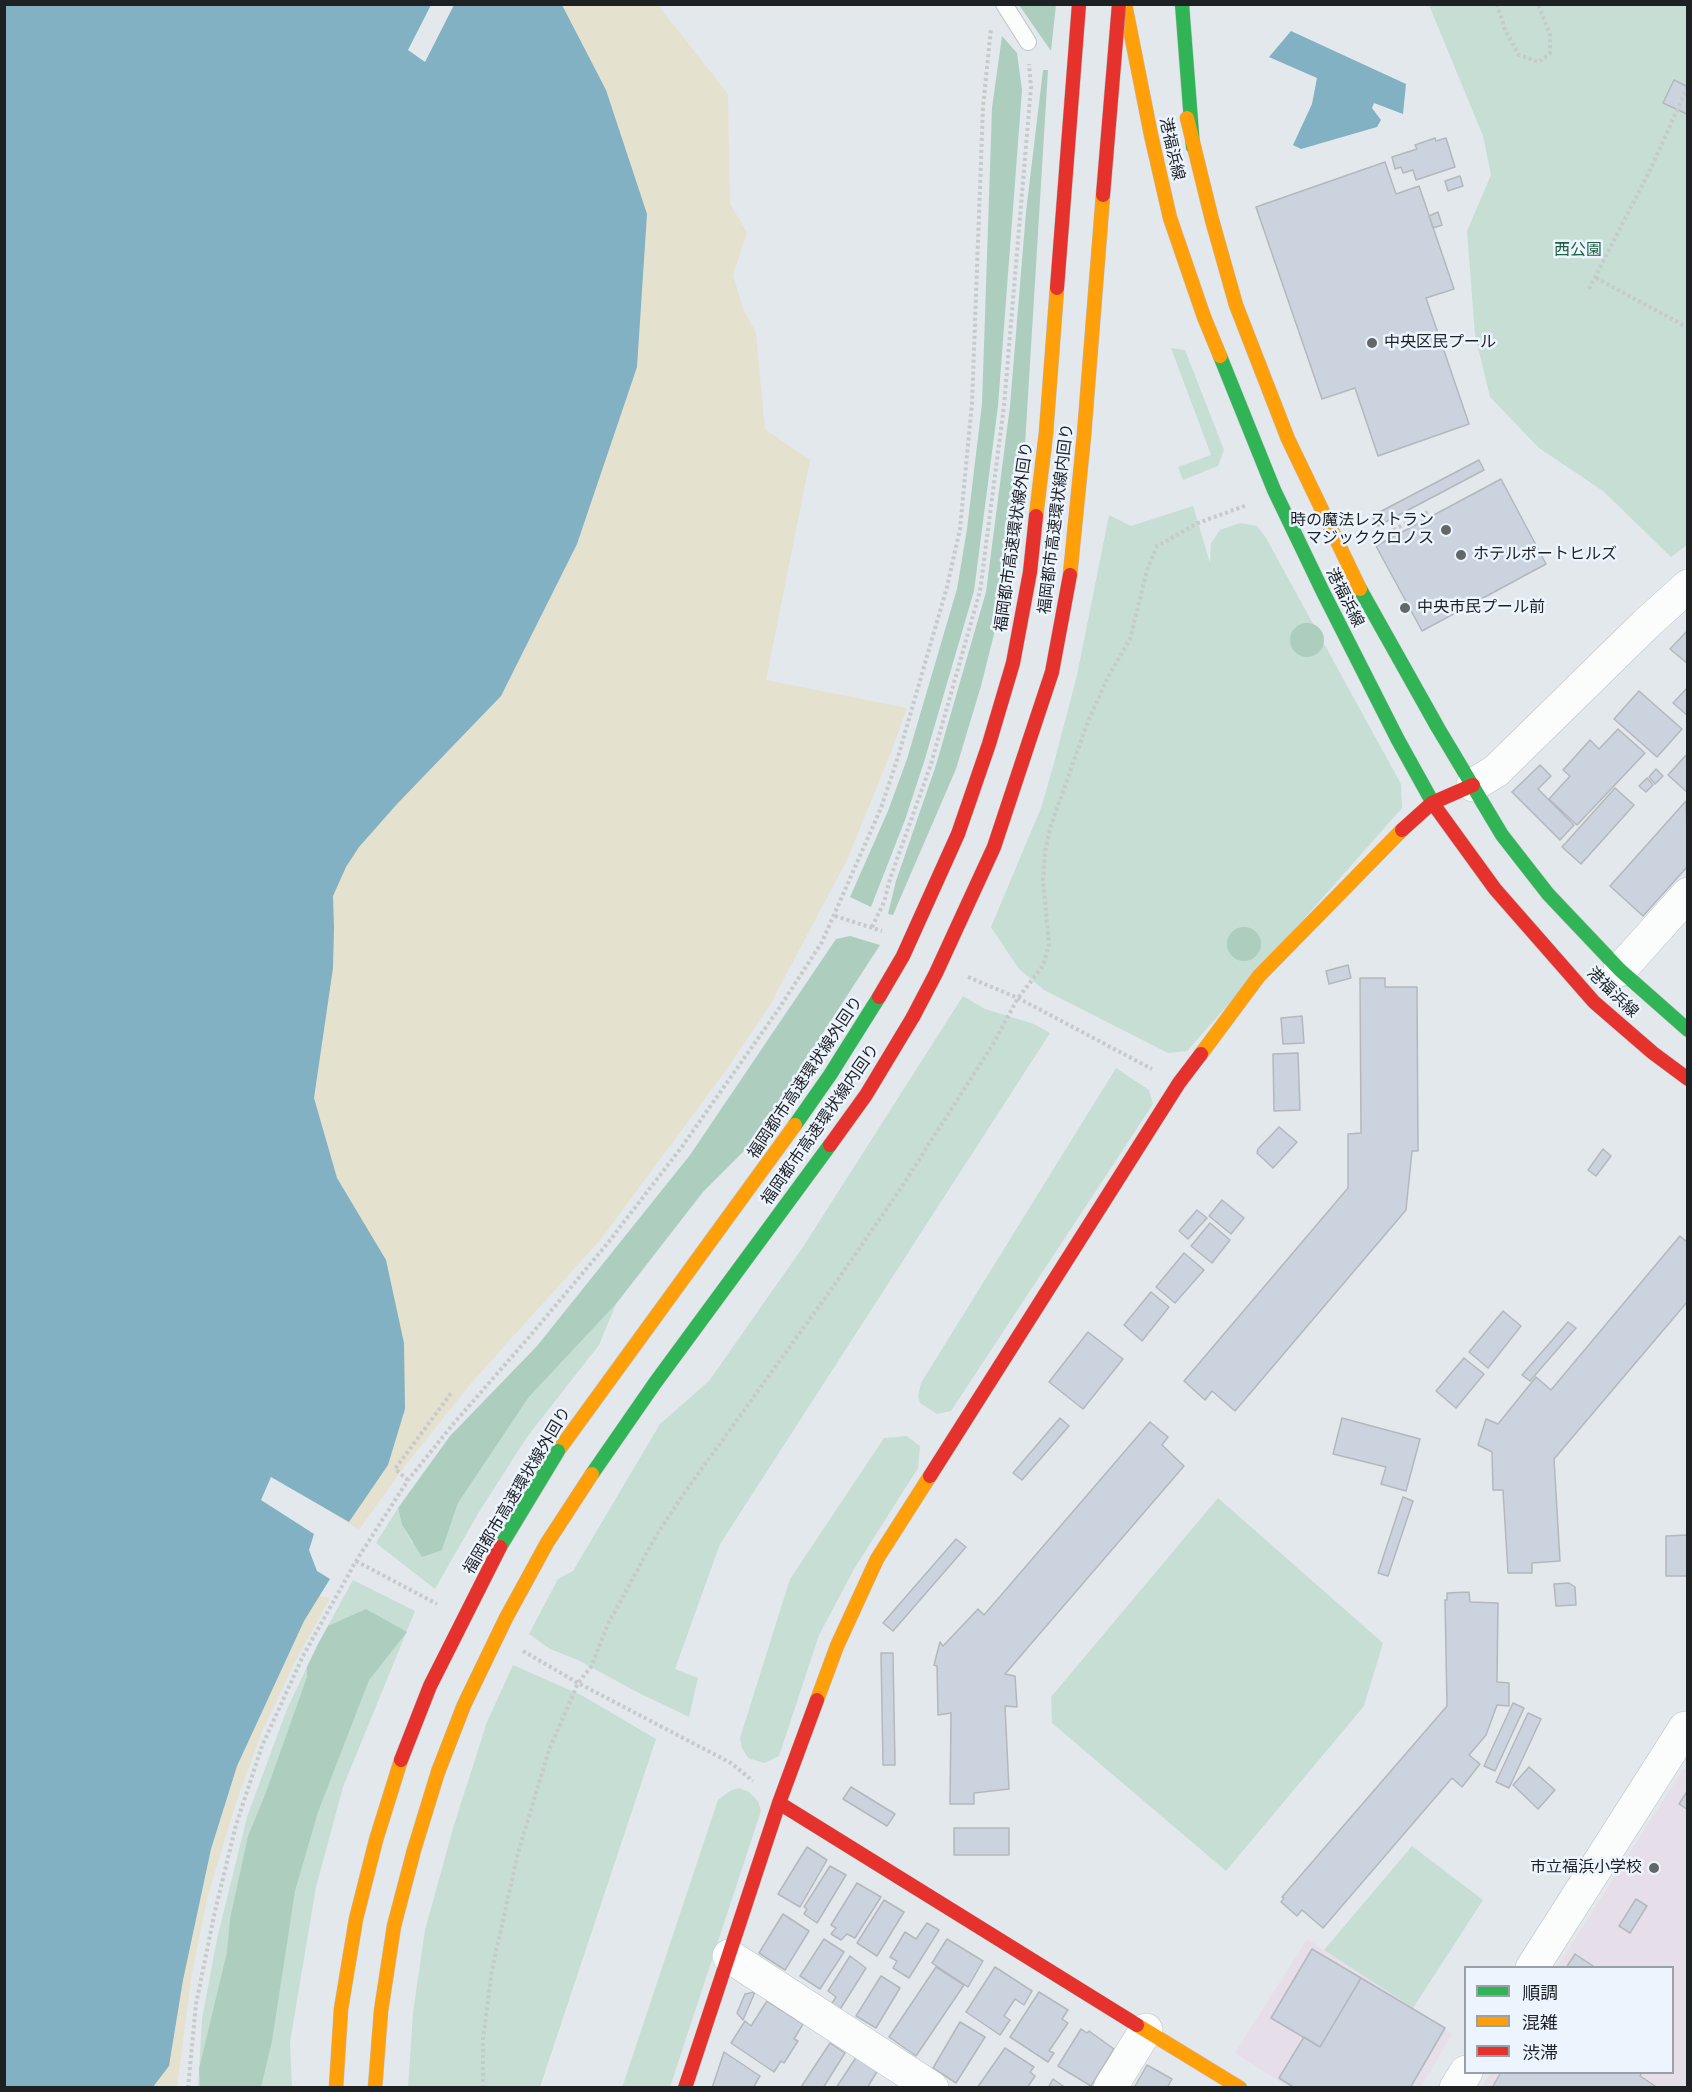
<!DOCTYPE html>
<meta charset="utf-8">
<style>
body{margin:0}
#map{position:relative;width:1692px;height:2092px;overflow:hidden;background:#e3e8ed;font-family:"Sofia Sans Condensed","Noto Sans JP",sans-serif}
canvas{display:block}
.frame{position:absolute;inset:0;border:6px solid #1e2124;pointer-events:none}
.legend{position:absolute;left:1464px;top:1966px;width:210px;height:108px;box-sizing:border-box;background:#ecf4fe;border:2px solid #9aa0a7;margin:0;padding:8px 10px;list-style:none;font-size:18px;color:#1e2124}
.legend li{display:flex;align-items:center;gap:12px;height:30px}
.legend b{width:30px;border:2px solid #9aa0a7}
</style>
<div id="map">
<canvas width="1692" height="2092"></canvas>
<div class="frame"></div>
<ul class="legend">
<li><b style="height:8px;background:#30b455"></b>順調</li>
<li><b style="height:8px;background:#ff9f0a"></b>混雑</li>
<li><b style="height:8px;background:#e5322d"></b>渋滞</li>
</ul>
</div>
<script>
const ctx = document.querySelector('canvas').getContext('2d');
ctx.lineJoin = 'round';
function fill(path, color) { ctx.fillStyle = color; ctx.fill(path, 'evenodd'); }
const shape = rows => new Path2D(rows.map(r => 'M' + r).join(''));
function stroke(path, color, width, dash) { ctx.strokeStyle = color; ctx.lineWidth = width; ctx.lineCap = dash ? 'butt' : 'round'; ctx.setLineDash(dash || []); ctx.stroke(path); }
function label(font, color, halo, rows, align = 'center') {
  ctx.font = font + ' "Sofia Sans Condensed","Noto Sans JP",sans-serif'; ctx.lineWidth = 5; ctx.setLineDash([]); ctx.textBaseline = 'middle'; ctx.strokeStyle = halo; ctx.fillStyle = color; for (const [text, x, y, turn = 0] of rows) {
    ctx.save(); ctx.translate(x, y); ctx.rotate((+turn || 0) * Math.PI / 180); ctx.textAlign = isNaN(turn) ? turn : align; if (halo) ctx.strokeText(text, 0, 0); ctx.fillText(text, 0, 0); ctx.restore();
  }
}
fill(shape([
 [1683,1769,1687,1769,1687,2087,1481,2088,1491,2073,1672,2072,1672,1968,1557,1967],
 [1307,1939,1452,2034,1421,2087,1288,2087,1235,2053]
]), '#e6dee9');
fill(shape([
 [1429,5,1687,5,1688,544,1671,557,1603,491,1539,448,1490,397,1475,335,1467,231,1491,175,1483,136],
 [1171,348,1185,350,1224,450,1218,466,1183,480,1178,467,1211,455],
 [1193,506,1210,563,1211,543,1220,530,1240,523,1257,526,1266,538,1401,784,1402,808,1187,1051,1168,1053,1044,990,1019,969,991,927,1041,808,1054,763,1077,675,1109,515,1131,526],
 [963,996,985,1009,1034,1024,1050,1033,720,1544,675,1669,698,1678,689,1717,637,1692,578,1660,550,1649,529,1634,558,1579,573,1571,660,1424,709,1381,803,1247],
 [1116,1068,1149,1090,1153,1104,951,1411,937,1414,920,1403,918,1396,921,1383],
 [616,1304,599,1345,527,1437,479,1512,435,1589,376,1543,398,1508,402,1525,412,1543,442,1550,458,1503,529,1397],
 [907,1436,920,1446,918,1468,854,1569,819,1635,779,1756,764,1763,748,1758,742,1748,740,1738,790,1579,884,1438],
 [1218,1498,1383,1643,1364,1706,1226,1871,1052,1723,1051,1697],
 [353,1580,415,1611,343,1787,316,1887,290,2042,292,2087,198,2088,202,2019,217,1939,247,1817,287,1709,318,1644],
 [513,1665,583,1696,656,1739,540,2087,408,2087,413,2013,425,1930,454,1825,487,1722],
 [739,1788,749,1792,758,1801,761,1811,670,2087,622,2088,718,1800,730,1791],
 [1412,1846,1483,1900,1413,2008,1324,1950]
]), '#c6ded4');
fill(shape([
 [1019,5,1056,5,1051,51],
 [1002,36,1017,53,1022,90,998,406,974,591,924,762,905,820,871,907,850,897,888,811,907,759,957,589,967,529,982,404,992,108],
 [1043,70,1048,70,1022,494,1004,594,981,686,956,769,893,915,888,914,896,881,936,765,986,592,1010,406,1026,212],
 '1290 640a17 17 0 1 1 34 0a17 17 0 1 1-34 0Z',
 '1227 944a17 17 0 1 1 34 0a17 17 0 1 1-34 0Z',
 [850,936,880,945,750,1145,703,1192,616,1304,529,1397,458,1503,442,1550,422,1557,402,1525,398,1508,450,1436,537,1346,690,1155,836,939],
 [366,1609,407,1632,369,1680,318,1812,295,1891,272,2041,261,2087,200,2087,199,2069,227,1952,230,1919,248,1836,265,1795,307,1677,307,1667,318,1644,328,1626]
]), '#adcebf');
fill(shape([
 [543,5,658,5,728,94,730,204,747,232,733,275,743,308,756,333,765,429,810,460,766,680,907,708,890,755,847,860,770,1005,726,1070,601,1239,472,1382,401,1471,359,1530,268,1472,253,1492,298,1593,330,1598,294,1664,261,1734,236,1803,208,1895,192,1973,177,2087,93,2087,5,1080]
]), '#e5e1cf');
fill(shape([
 [5,4,431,5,408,50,425,62,454,5,562,5,606,90,647,214,637,367,577,544,501,696,397,804,359,847,346,867,333,896,334,928,333,968,314,1098,337,1178,386,1260,404,1343,405,1409,388,1465,349,1522,271,1477,261,1500,314,1534,309,1550,317,1571,330,1579,304,1621,237,1766,211,1849,183,1980,169,2066,153,2087,5,2087],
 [1291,31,1406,84,1403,114,1374,103,1372,108,1381,120,1377,127,1301,149,1293,145,1312,104,1317,78,1269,57]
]), '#81b1c2');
const building = shape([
 [1674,80,1688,87,1687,114,1663,103,1674,80],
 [1435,138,1436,141,1446,138,1455,167,1416,180,1413,170,1403,173,1401,167,1395,169,1392,157,1417,149,1415,145,1435,138],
 [1385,162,1396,194,1419,186,1454,289,1426,298,1469,424,1378,456,1355,388,1322,399,1256,207,1385,162],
 [1460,176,1463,186,1448,191,1445,181,1460,176],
 [1438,212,1442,225,1433,228,1429,216,1438,212],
 [1479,460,1484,470,1378,526,1372,516,1479,460],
 [1501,479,1546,564,1422,631,1376,546,1501,479],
 [1688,630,1688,664,1670,649,1688,630],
 [1688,687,1688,716,1673,703,1688,687],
 [1639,691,1682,729,1657,757,1614,719,1639,691],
 [1618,729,1645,753,1577,825,1549,799,1570,776,1563,770,1590,740,1599,749,1618,729],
 [1688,753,1688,793,1668,775,1688,753],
 [1540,765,1551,776,1538,789,1574,825,1560,840,1512,792,1540,765],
 [1656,769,1663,776,1655,784,1649,777,1656,769],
 [1647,778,1653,785,1646,792,1639,786,1647,778],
 [1615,788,1634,805,1581,864,1562,847,1615,788],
 [1686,801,1688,866,1643,916,1610,886,1686,801],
 [1348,965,1351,978,1329,984,1326,971,1348,965],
 [1360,978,1385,978,1385,987,1417,987,1418,1151,1412,1151,1406,1210,1235,1411,1212,1391,1205,1400,1184,1381,1348,1188,1348,1134,1361,1133,1360,978],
 [1302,1016,1304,1043,1283,1044,1281,1018,1302,1016],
 [1298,1053,1300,1110,1274,1111,1273,1054,1298,1053],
 [1279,1127,1297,1142,1273,1168,1257,1153,1258,1149,1279,1127],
 [1603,1149,1611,1156,1596,1176,1588,1170,1603,1149],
 [1222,1200,1244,1218,1231,1234,1209,1216,1222,1200],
 [1197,1210,1207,1218,1188,1239,1179,1231,1197,1210],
 [1210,1223,1230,1240,1212,1263,1191,1246,1210,1223],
 [1680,1236,1688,1243,1688,1301,1554,1459,1560,1561,1532,1563,1532,1573,1508,1573,1503,1490,1493,1490,1492,1452,1478,1445,1486,1419,1498,1424,1536,1377,1551,1390,1680,1236],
 [1184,1253,1204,1270,1175,1303,1156,1287,1184,1253],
 [1151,1292,1169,1307,1142,1341,1124,1325,1151,1292],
 [1503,1311,1521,1326,1488,1368,1469,1352,1503,1311],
 [1568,1322,1576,1328,1530,1381,1522,1375,1568,1322],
 [1088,1332,1123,1359,1083,1409,1049,1382,1088,1332],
 [1464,1358,1484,1374,1456,1408,1436,1391,1464,1358],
 [1060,1418,1069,1426,1022,1480,1013,1473,1060,1418],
 [1342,1418,1420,1439,1406,1491,1381,1484,1386,1467,1333,1454,1342,1418],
 [1150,1422,1168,1437,1162,1445,1184,1466,1005,1674,1015,1676,1017,1707,1005,1706,1009,1789,974,1793,974,1804,950,1804,951,1713,938,1715,937,1666,934,1665,940,1642,943,1646,978,1609,984,1615,1150,1422],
 [1403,1497,1413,1501,1388,1576,1378,1573,1403,1497],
 [1688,1535,1688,1576,1666,1576,1666,1536,1688,1535],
 [956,1539,966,1547,893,1631,883,1623,956,1539],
 [1569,1583,1575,1587,1576,1605,1556,1606,1554,1584,1569,1583],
 [1469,1592,1470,1602,1498,1603,1497,1682,1509,1683,1509,1706,1497,1705,1486,1735,1469,1755,1480,1764,1462,1787,1452,1778,1323,1928,1302,1910,1297,1916,1281,1902,1284,1898,1282,1897,1447,1706,1445,1600,1447,1600,1447,1593,1469,1592],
 [881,1653,893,1653,895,1765,883,1765,881,1653],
 [1513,1703,1524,1708,1495,1771,1484,1766,1513,1703],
 [1528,1713,1541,1719,1509,1788,1496,1782,1528,1713],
 [1529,1767,1555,1790,1538,1809,1513,1785,1529,1767],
 [851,1787,895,1814,887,1826,843,1799,851,1787],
 [1688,1790,1688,1810,1679,1804,1688,1790],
 [954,1828,1009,1828,1009,1855,954,1855,954,1828],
 [807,1847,827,1860,800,1907,778,1894,807,1847],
 [830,1866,846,1875,817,1923,804,1914,807,1909,804,1907,830,1866],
 [857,1883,881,1897,855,1938,847,1934,841,1940,831,1934,836,1928,831,1925,857,1883],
 [1636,1899,1647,1906,1630,1933,1619,1926,1636,1899],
 [884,1900,904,1912,877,1956,857,1943,884,1900],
 [783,1914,809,1931,785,1970,759,1953,783,1914],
 [927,1923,939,1930,909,1978,893,1968,897,1961,890,1957,905,1932,916,1939,927,1923],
 [824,1939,844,1952,820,1989,800,1976,824,1939],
 [947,1939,983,1961,968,1987,932,1963,947,1939],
 [1312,1949,1361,1978,1320,2047,1271,2018,1312,1949],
 [1575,1954,1596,1968,1566,1968,1575,1954],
 [850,1956,866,1968,839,2011,830,2006,836,1997,828,1991,850,1956],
 [936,1967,964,1985,916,2056,889,2037,936,1967],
 [995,1967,1032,1991,1024,2005,1015,1999,1004,2016,1010,2020,1000,2035,966,2012,995,1967],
 [881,1976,900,1988,876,2028,856,2016,881,1976],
 [1361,1978,1445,2028,1410,2088,1295,2088,1279,2078,1304,2037,1320,2047,1361,1978],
 [755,1992,743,2020,737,2013,745,1994,755,1992],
 [1039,1992,1068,2010,1062,2019,1068,2023,1049,2051,1054,2053,1048,2062,1010,2037,1039,1992],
 [767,2001,803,2024,794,2039,798,2041,784,2063,781,2061,774,2072,731,2043,745,2021,751,2026,767,2001],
 [960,2022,985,2037,956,2083,933,2068,960,2022],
 [1081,2029,1087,2033,1089,2031,1114,2049,1091,2086,1058,2066,1081,2029],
 [830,2043,845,2053,823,2088,803,2088,801,2087,830,2043],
 [1005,2048,1034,2067,1030,2072,1035,2076,1027,2088,977,2088,1005,2048],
 [724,2052,760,2076,753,2088,712,2088,724,2052],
 [857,2056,878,2070,867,2088,836,2088,857,2056],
 [1147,2065,1172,2079,1168,2086,1170,2088,1134,2088,1147,2065],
 [1501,2072,1642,2072,1640,2076,1658,2088,1492,2088,1501,2072],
 [1053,2079,1066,2088,1048,2088,1053,2079]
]);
fill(building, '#cad3de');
stroke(building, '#b4b8bc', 1.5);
const lane = shape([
 [1004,4,1028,42]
]);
const street = shape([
 [1473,785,1496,771,1647,623,1688,586],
 [1620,970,1688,894],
 [729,1956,932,2088],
 [1532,1968,1685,1728,1688,1729],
 [1110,2088,1146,2030],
 [1456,2088,1466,2072]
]);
const fast = shape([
 [1182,4,1193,147],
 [1220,356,1274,490,1323,592,1398,740,1434,805],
 [1360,589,1438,728,1502,835,1548,894,1620,970,1688,1030],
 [795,1125,830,1075,879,997],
 [592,1474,655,1383,830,1145]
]);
const slow = shape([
 [1125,4,1151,135,1170,218,1204,317,1220,356],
 [1187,118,1212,220,1236,305,1288,439,1360,589],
 [1201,1054,1259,976,1402,830],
 [558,1451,795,1125],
 [817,1700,837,1646,877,1559,930,1476],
 [1137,2025,1240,2088],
 [336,2088,341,2009,356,1919,376,1840,401,1760],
 [375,2088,381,2011,394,1926,414,1850,438,1772]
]);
const jam = shape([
 [1434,805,1495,889,1594,1002,1653,1053,1688,1079],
 [1402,830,1432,803,1473,785],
 [830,1145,866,1095,913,1017],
 [930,1476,1179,1083,1201,1054],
 [779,1803,1137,2025],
 [685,2088,779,1803,817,1700]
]);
stroke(lane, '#bfc3c7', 18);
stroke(street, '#bfc3c7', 34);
stroke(fast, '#bfc3c7', 15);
stroke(slow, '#bfc3c7', 15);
stroke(jam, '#bfc3c7', 15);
stroke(shape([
 [1497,4,1505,30,1519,55,1539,62,1550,53,1550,35,1538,4],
 [1596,278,1683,325,1688,325],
 [1589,289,1651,168,1688,86],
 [1372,541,1428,512],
 [835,916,882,931],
 [872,927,884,902,890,879,931,764,980,591,1004,406,1031,87,1029,64],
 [968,977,1018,998,1152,1069],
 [408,1480,395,1469,452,1392],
 [356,1561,437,1604],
 [523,1651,578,1683,731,1763,753,1781],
 [188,2088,196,2004,215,1911,236,1825,262,1746,303,1656,356,1561,408,1480,454,1423,530,1336,607,1244,681,1148,778,1010,822,942,881,808,898,757,947,587,960,529,972,403,983,107,991,28],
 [483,2088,483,2039,492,1970,518,1853,549,1750,578,1683,591,1667,608,1624,657,1534,685,1492,828,1294,899,1191,993,1044,1018,998,1043,966,1049,944,1043,880,1045,851,1051,825,1087,724,1108,677,1130,639,1147,570,1157,546,1198,523,1247,505]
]), '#c7c9ca', 4, [3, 3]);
stroke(lane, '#fbfcfc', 16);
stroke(street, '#fbfcfc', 33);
stroke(fast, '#30b455', 14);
stroke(slow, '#ff9f0a', 14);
stroke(jam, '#e5322d', 14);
const fastBridge = shape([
 [500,1547,558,1451]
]);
const slowBridge = shape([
 [1036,516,1046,433,1057,288],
 [1070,575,1084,435,1103,195],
 [438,1772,464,1705,506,1618,547,1543,592,1474]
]);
const jamBridge = shape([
 [1103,195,1119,4],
 [1057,288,1079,4],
 [879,997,903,956,958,834,989,744,1013,663,1030,572,1036,516],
 [913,1017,936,973,994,847,1052,672,1070,575],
 [401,1760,430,1686,500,1547]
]);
stroke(fastBridge, '#beb9bb', 15, []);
stroke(slowBridge, '#beb9bb', 15, []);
stroke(jamBridge, '#beb9bb', 15, []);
stroke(fastBridge, '#30b455', 14);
stroke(slowBridge, '#ff9f0a', 14);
stroke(jamBridge, '#e5322d', 14);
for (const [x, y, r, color] of [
 [1372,343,6,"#63676a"],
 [1446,530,6,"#63676a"],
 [1461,555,6,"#63676a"],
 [1405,608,6,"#63676a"],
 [1654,1868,6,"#63676a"]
]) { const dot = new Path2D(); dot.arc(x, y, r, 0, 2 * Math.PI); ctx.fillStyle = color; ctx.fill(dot); stroke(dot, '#ecf4fe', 2); }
label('16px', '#1e2124', '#ecf4fe', [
 ["港福浜線",1171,149,77],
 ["福岡都市高速環状線内回り",1057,519,-83],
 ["福岡都市高速環状線外回り",1015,537,-82],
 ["港福浜線",1344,598,63],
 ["港福浜線",1612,993,44],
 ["福岡都市高速環状線外回り",806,1078,-56],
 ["福岡都市高速環状線内回り",821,1125,-55],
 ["福岡都市高速環状線外回り",518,1491,-59]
]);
label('16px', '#1f6042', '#ecf4fe', [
 ["西公園",1578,251]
]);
label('16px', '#1e2124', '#ecf4fe', [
 ["中央区民プール",1384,343],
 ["時の魔法レストラン",1434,521,"right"],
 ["マジッククロノス",1434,539,"right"],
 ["ホテルポートヒルズ",1473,555],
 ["中央市民プール前",1417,608],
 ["市立福浜小学校",1642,1868,"right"]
], 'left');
</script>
